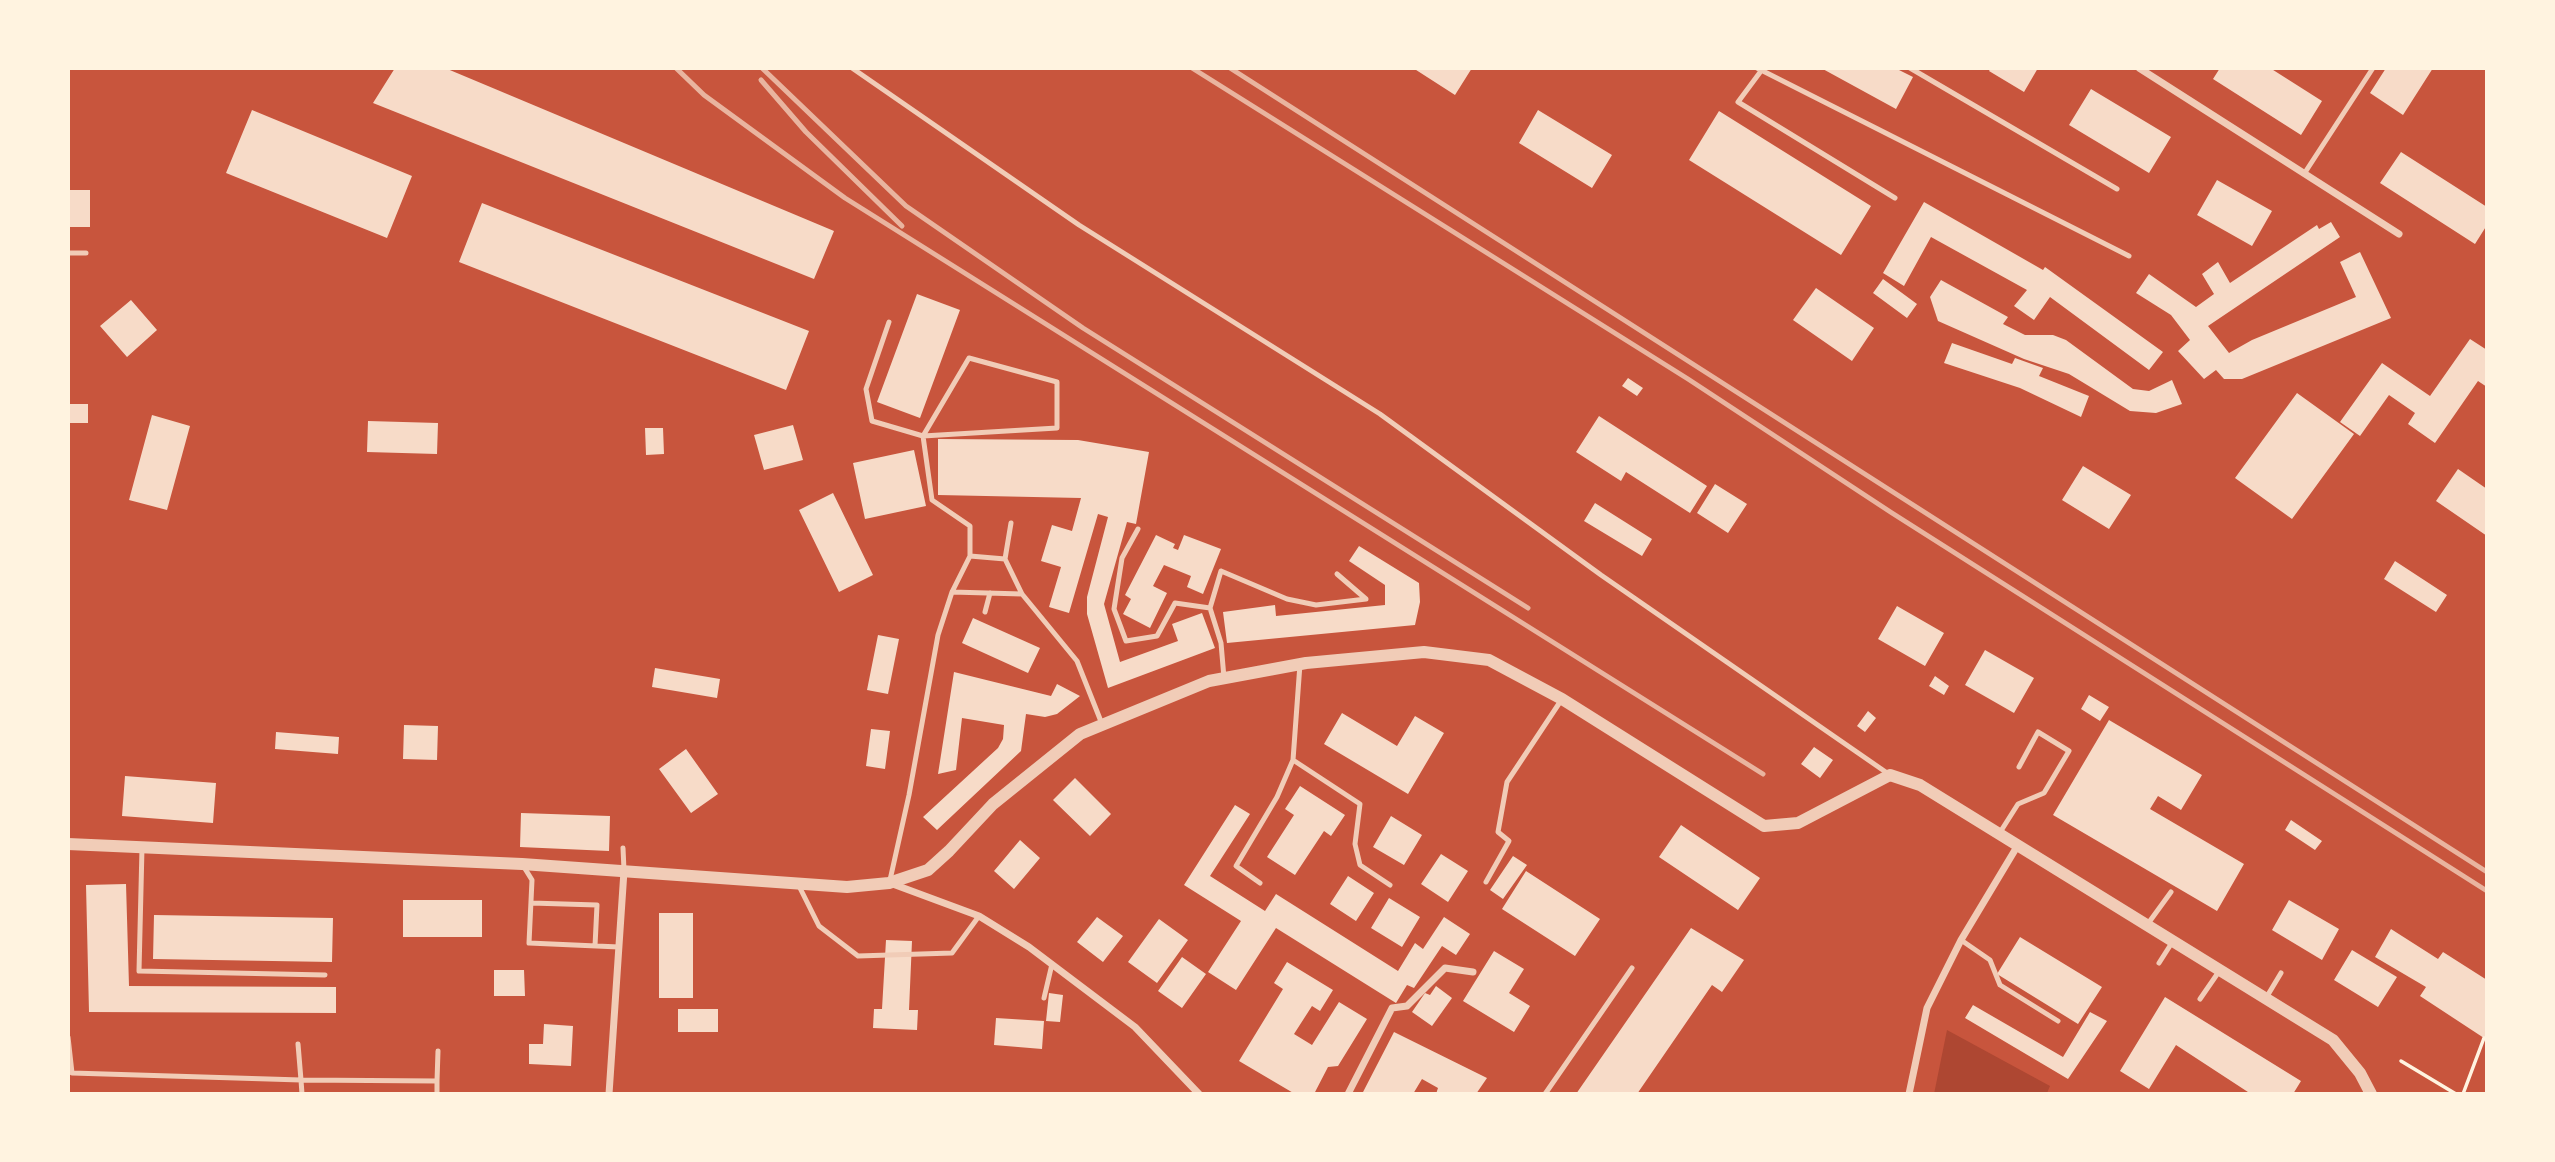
<!DOCTYPE html>
<style>
body{margin:0}
#map{position:relative;width:2555px;height:1162px;overflow:hidden;background:#c8553d;font-family:Ubuntu,sans-serif}
canvas{display:block}
.frame{position:absolute;inset:0;border:70px solid #fff3e0;pointer-events:none}
</style>
<div id="map">
<canvas width="2555" height="1162"></canvas>
<div class="frame"></div>
</div>
<script>
const ctx = document.querySelector('canvas').getContext('2d');
ctx.lineJoin = 'round';
function fill(path, color) { ctx.fillStyle = color; ctx.fill(path, 'evenodd'); }
const shape = rows => new Path2D(rows.map(r => 'M' + r).join(''));
function stroke(path, color, width, dash) { ctx.strokeStyle = color; ctx.lineWidth = width; ctx.lineCap = dash ? 'butt' : 'round'; ctx.setLineDash(dash || []); ctx.stroke(path); }
fill(shape([
 [1947,1030,2050,1086,2047,1093,1934,1094]
]), '#ae4732');
fill(shape([
 [395,68,445,68,834,231,814,279,373,103],
 [1413,68,1472,68,1455,95],
 [1821,68,1895,68,1913,77,1896,109],
 [1991,68,2038,68,2024,92,1989,71],
 [2220,68,2270,68,2322,101,2301,135,2213,79],
 [2386,68,2433,68,2403,115,2370,93],
 [2091,89,2171,137,2149,173,2069,125],
 [252,110,412,176,387,238,226,173],
 [1538,110,1612,155,1592,188,1519,143],
 [1719,111,1871,206,1841,255,1689,160],
 [2401,152,2487,207,2487,225,2475,244,2380,183],
 [2217,180,2272,211,2252,246,2197,215],
 [68,190,90,190,90,227,68,227],
 [1924,202,2043,270,2045,267,2163,352,2149,370,2050,297,2034,320,2014,306,2027,290,1931,237,1904,286,1883,273],
 [482,203,809,331,786,390,459,262],
 [2331,222,2340,237,2208,326,2229,353,2252,340,2356,297,2340,262,2360,252,2391,318,2242,379,2224,379,2216,370,2204,379,2178,351,2190,340,2171,315,2136,293,2149,274,2196,307,2214,294,2202,274,2218,262,2230,283,2317,225,2319,229],
 [1883,279,1917,304,1907,318,1873,293],
 [1941,280,2008,317,2003,324,2025,335,2053,335,2066,340,2133,389,2149,391,2172,380,2182,404,2156,413,2130,411,2069,374,2024,359,1938,321,1930,297],
 [1816,288,1874,328,1852,361,1793,320],
 [917,294,960,310,920,418,877,402],
 [131,300,157,330,127,357,100,326],
 [2470,339,2487,350,2487,387,2478,381,2435,443,2408,424,2415,413,2389,395,2360,436,2340,422,2382,363,2430,396],
 [1952,343,2012,364,2015,358,2043,368,2039,376,2089,396,2081,417,2020,388,1944,363],
 [1628,378,1643,388,1637,396,1622,386],
 [2297,393,2354,434,2292,519,2235,478],
 [68,404,88,404,88,423,68,423],
 [152,415,190,426,167,510,129,500],
 [1599,416,1707,486,1690,513,1626,472,1621,481,1576,452],
 [368,421,438,423,437,454,367,452],
 [793,425,803,460,764,470,754,435],
 [645,428,663,428,664,454,646,455],
 [938,439,1078,440,1149,452,1136,524,1127,522,1104,604,1120,662,1178,641,1172,624,1202,613,1215,648,1108,688,1087,614,1087,597,1108,517,1098,514,1069,613,1049,607,1061,567,1041,561,1052,525,1072,531,1081,498,938,495],
 [914,450,926,506,865,519,853,463],
 [2083,466,2131,495,2109,529,2062,500],
 [2458,469,2487,489,2487,536,2436,501],
 [1715,484,1747,504,1728,533,1697,513],
 [833,493,873,575,839,592,799,510],
 [1595,503,1652,539,1642,556,1584,521],
 [1156,535,1175,544,1173,548,1178,550,1184,535,1221,549,1203,594,1187,587,1191,576,1164,565,1153,586,1167,593,1150,628,1123,614,1131,599,1125,595],
 [1359,546,1419,583,1420,602,1415,625,1227,643,1223,612,1275,605,1276,616,1385,605,1385,585,1349,561],
 [2395,561,2447,595,2436,612,2384,579],
 [1897,606,1944,633,1925,666,1878,639],
 [973,618,1040,648,1028,673,962,643],
 [878,635,899,639,888,694,867,690],
 [1985,650,2034,678,2014,713,1965,685],
 [655,668,720,679,717,698,652,687],
 [954,672,1051,696,1057,684,1080,696,1057,714,1045,717,1026,714,1021,751,937,830,923,817,998,748,1003,739,1004,725,962,718,956,770,938,774],
 [1935,676,1949,686,1944,695,1929,686],
 [2089,695,2109,707,2100,721,2081,709],
 [1868,711,1876,718,1865,732,1857,726],
 [1342,713,1397,746,1415,716,1444,733,1408,794,1324,744],
 [2109,720,2202,775,2181,810,2158,796,2150,809,2244,864,2217,911,2053,815],
 [404,725,438,726,437,760,403,759],
 [871,729,890,731,885,769,866,766],
 [276,732,339,737,338,754,275,749],
 [1814,747,1833,760,1820,778,1801,764],
 [686,749,718,794,691,813,659,769],
 [125,776,216,783,213,823,122,816],
 [1075,778,1111,814,1090,836,1053,800],
 [1300,786,1345,815,1331,836,1324,831,1295,875,1267,857,1294,815,1285,809],
 [1235,805,1250,814,1210,876,1265,911,1276,894,1398,971,1415,943,1423,949,1444,917,1470,934,1456,955,1442,946,1414,988,1407,985,1396,1003,1276,928,1236,990,1208,972,1241,921,1184,885],
 [521,813,610,816,609,851,520,847],
 [1391,816,1422,835,1404,865,1373,847],
 [2291,820,2322,841,2315,850,2285,830],
 [1681,825,1760,878,1738,910,1659,857],
 [1020,840,1040,858,1014,889,994,871],
 [1441,854,1468,871,1448,902,1421,884],
 [1513,856,1527,865,1503,899,1490,890],
 [1526,871,1600,919,1575,956,1502,909],
 [1348,876,1374,893,1356,921,1330,904],
 [126,884,129,986,336,987,336,1013,89,1012,86,885],
 [1389,898,1420,917,1402,947,1371,928],
 [403,900,482,900,482,937,403,937],
 [2289,900,2339,929,2322,960,2272,930],
 [659,913,693,913,693,998,659,998],
 [154,915,333,918,332,962,153,959],
 [1097,917,1123,936,1103,962,1077,942],
 [1159,919,1188,940,1157,983,1128,962],
 [1691,928,1744,960,1722,992,1712,985,1637,1094,1576,1094],
 [2391,929,2438,959,2443,952,2487,980,2487,1040,2420,996,2426,987,2375,957],
 [2020,937,2102,987,2078,1024,1997,974],
 [886,940,912,941,909,1010,918,1010,917,1030,873,1028,874,1009,882,1009],
 [2352,950,2397,977,2378,1007,2334,980],
 [1494,951,1524,969,1509,993,1530,1006,1514,1032,1463,1001],
 [1182,957,1206,974,1182,1008,1158,991],
 [1287,962,1333,990,1320,1011,1312,1006,1294,1034,1312,1045,1339,1002,1367,1019,1338,1066,1328,1067,1314,1094,1295,1094,1239,1061,1283,989,1274,983],
 [494,970,524,970,525,996,494,996],
 [1436,986,1452,998,1432,1026,1412,1012,1425,993,1430,995],
 [1049,993,1063,995,1060,1022,1046,1021],
 [2165,997,2301,1081,2293,1094,2251,1094,2176,1045,2149,1089,2120,1071],
 [1973,1005,2063,1057,2090,1012,2107,1021,2068,1079,1965,1018],
 [678,1009,718,1009,718,1032,678,1032],
 [996,1018,1044,1021,1042,1049,994,1045],
 [544,1024,573,1026,571,1066,529,1064,529,1044,543,1044],
 [1394,1032,1487,1078,1476,1094,1436,1094,1438,1088,1422,1079,1413,1094,1362,1094]
]), '#f7dbc8');
stroke(shape([
 [2401,1061,2456,1094],
 [2463,1094,2484,1038]
]), '#fff3e0', 3.5);
stroke(shape([
 [852,68,1079,225,1380,414,1601,575,1890,775],
 [1757,68,2129,256],
 [1910,68,2117,189],
 [1761,71,1738,102,1895,198],
 [2304,174,2373,68],
 [68,253,86,253],
 [889,322,866,389,872,421,923,436,932,500,970,526,970,556],
 [969,358,1057,382,1057,428,923,436,969,358],
 [1138,529,1122,558,1114,609,1126,641,1157,636,1175,603,1210,608,1221,643,1224,678],
 [1005,559,1011,523],
 [952,592,1022,594],
 [1210,608,1221,571,1287,599,1316,605,1366,599,1337,574],
 [985,612,990,593],
 [1300,664,1293,760,1360,804,1355,844,1360,865,1390,885],
 [1999,834,2018,804,2044,793,2069,751,2038,732,2019,767],
 [142,848,139,971,325,975],
 [623,848,624,870],
 [524,867,532,880,529,943,619,947],
 [890,880,909,795,938,635,952,592,970,556,1005,559,1022,594,1077,661,1102,724],
 [1486,882,1509,841,1498,832,1507,782,1562,699],
 [1260,883,1236,866,1277,797,1293,760],
 [798,884,819,926,858,956,952,953,979,916],
 [531,903,597,905,595,946],
 [2147,925,2171,892],
 [1961,940,1990,960,2000,985,2058,1021],
 [2159,963,2173,941],
 [1044,998,1052,964],
 [2266,998,2281,973],
 [2200,999,2220,970],
 [68,1037,72,1073,301,1080,302,1094],
 [298,1044,301,1080,437,1081,437,1094],
 [437,1081,438,1051],
 [1545,1094,1632,968]
]), '#f1ccb7', 5);
stroke(shape([
 [2139,68,2399,234],
 [890,883,979,916,1029,947,1135,1027,1199,1094],
 [609,1094,624,871],
 [1348,1094,1392,1008,1407,1006,1445,968,1473,972],
 [1909,1094,1927,1008,1961,940,2018,845]
]), '#f1ccb7', 7);
stroke(shape([
 [68,844,522,864,847,887,889,883,928,870,949,851,993,804,1080,734,1209,681,1306,663,1424,652,1489,660,1562,699,1764,826,1798,823,1890,775,1920,785,2333,1040,2360,1073,2371,1094]
]), '#f1ccb7', 12);
stroke(shape([
 [676,68,704,95,845,198,1763,774],
 [762,68,906,206,1083,328,1528,608],
 [1192,68,1688,379,1892,513,2487,891],
 [1230,68,2487,872],
 [761,80,806,132,902,226]
]), '#e9b49f', 5);
</script>
